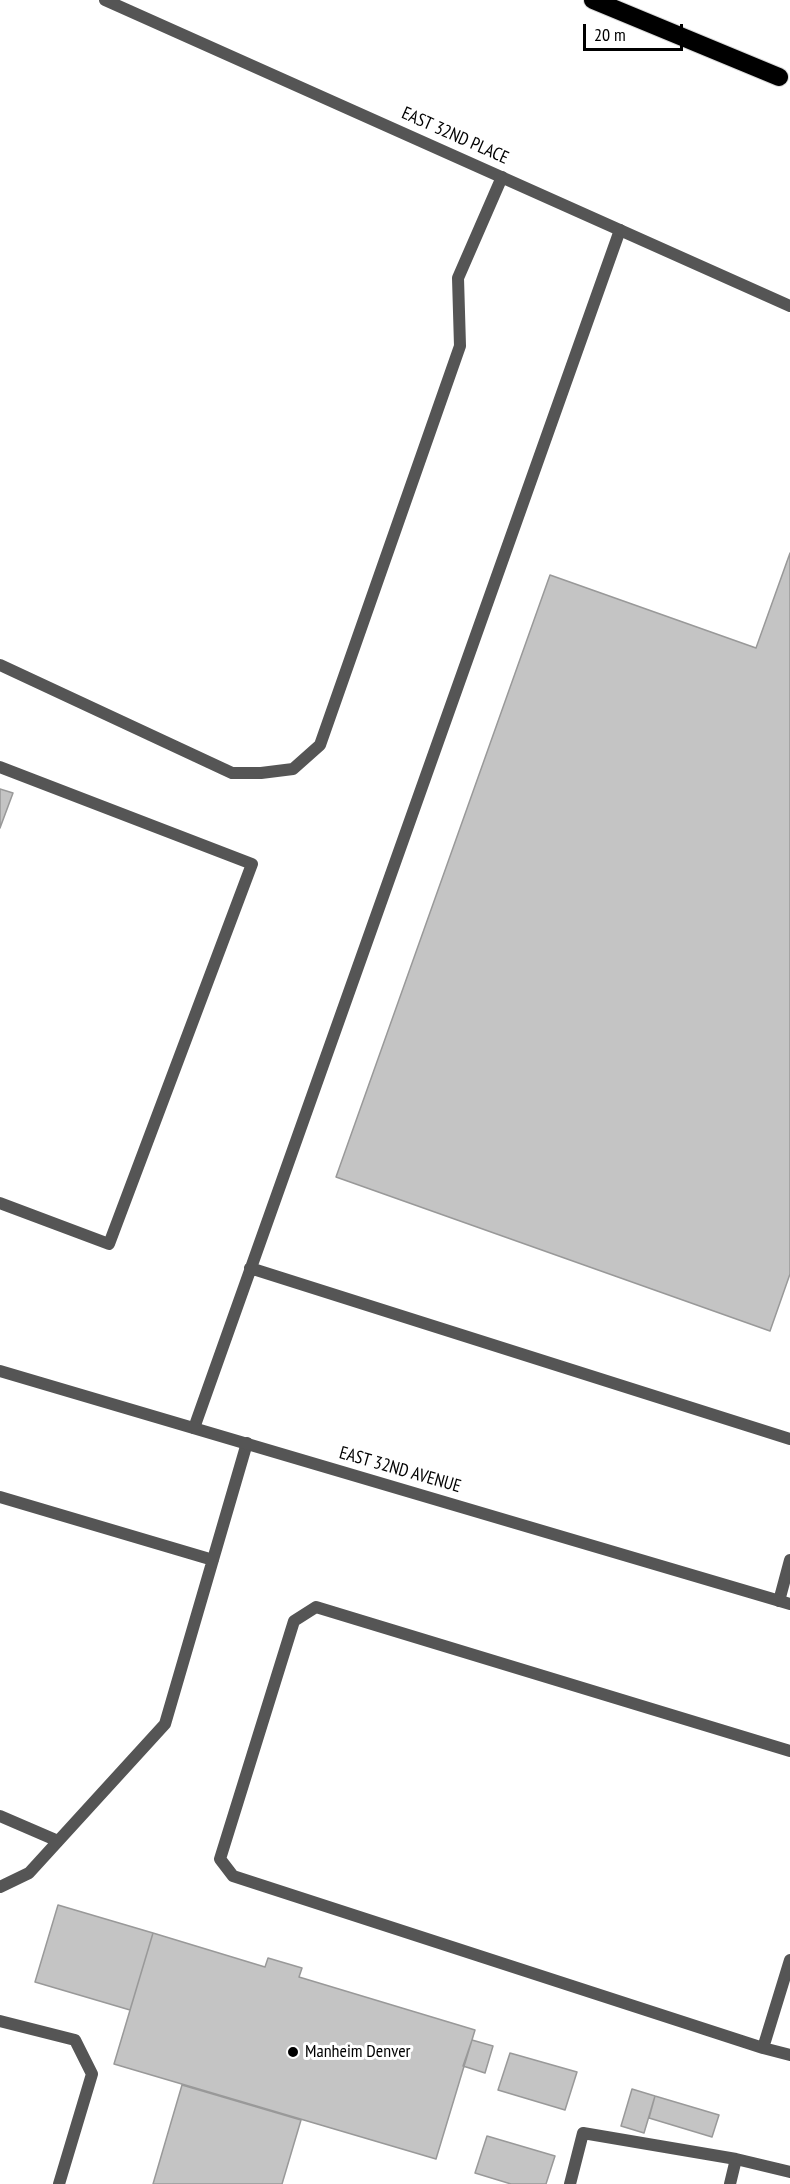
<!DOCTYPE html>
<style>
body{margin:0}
#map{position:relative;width:790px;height:2184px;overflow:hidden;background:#fff;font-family:"PT Sans Narrow",sans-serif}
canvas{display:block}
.scale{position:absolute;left:583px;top:24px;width:100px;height:27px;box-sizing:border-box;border:3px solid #000;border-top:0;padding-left:8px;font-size:18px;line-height:21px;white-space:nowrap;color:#000;-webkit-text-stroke:4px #fff;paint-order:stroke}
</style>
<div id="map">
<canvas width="790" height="2184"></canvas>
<div class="scale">20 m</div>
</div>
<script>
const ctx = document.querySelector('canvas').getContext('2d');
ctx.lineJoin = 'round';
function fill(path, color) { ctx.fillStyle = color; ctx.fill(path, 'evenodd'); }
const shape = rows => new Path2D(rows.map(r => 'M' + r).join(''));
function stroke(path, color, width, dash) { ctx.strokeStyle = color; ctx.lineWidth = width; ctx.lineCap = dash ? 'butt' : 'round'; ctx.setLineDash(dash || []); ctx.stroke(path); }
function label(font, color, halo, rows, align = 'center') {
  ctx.font = font + ' "PT Sans Narrow",sans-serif'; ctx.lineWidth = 6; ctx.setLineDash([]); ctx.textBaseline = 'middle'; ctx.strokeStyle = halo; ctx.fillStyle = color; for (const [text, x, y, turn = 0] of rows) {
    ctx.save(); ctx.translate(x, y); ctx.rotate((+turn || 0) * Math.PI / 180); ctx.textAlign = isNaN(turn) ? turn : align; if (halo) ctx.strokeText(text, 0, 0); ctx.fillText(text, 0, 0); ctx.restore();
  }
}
const building = shape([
 [790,553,790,1274,770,1331,336,1177,550,575,756,648,790,553],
 [0,789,13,793,0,828,0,789],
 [58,1905,153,1933,130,2010,35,1982,58,1905],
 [153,1933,265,1967,268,1958,302,1968,299,1977,475,2030,436,2159,114,2064,153,1933],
 [472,2040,493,2046,485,2073,463,2066,472,2040],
 [510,2053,577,2072,565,2110,498,2090,510,2053],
 [182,2085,301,2120,282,2184,153,2184,182,2085],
 [632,2089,655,2096,644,2133,621,2126,632,2089],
 [655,2096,719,2115,712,2137,649,2118,655,2096],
 [487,2136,555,2156,546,2184,511,2184,475,2173,487,2136]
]);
fill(building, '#c4c4c4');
stroke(building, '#999', 1.5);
const highway = shape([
 [593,0,779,77]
]);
stroke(highway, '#dbdbdb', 20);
stroke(shape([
 [0,665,232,773,261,773,293,769,320,745,460,346,458,278,502,177],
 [0,767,252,864,109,1244,0,1203],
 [250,1268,790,1439],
 [194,1428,620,230],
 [0,1497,213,1560],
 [779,1601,790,1560],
 [790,1751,316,1607,294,1621,220,1859,233,1876,763,2048,790,1960],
 [0,1816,58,1841],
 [0,1887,29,1873,165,1724,247,1443],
 [0,2021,75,2040,92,2074,59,2184],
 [763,2048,790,2055],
 [570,2184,583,2133,736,2159,790,2172],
 [730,2184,736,2159]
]), '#555', 12);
stroke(shape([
 [105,0,790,306],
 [0,1371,790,1604]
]), '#555', 12);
stroke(highway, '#000', 18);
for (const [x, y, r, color] of [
 [293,2052,6,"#000"]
]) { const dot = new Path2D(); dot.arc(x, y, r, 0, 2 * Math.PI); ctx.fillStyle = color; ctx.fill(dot); stroke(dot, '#fff', 2); }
label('18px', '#000', '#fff', [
 ["EAST 32ND PLACE",455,136,24],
 ["EAST 32ND AVENUE",400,1470,16]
]);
label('18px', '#000', '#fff', [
 ["Manheim Denver",305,2052]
], 'left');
</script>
